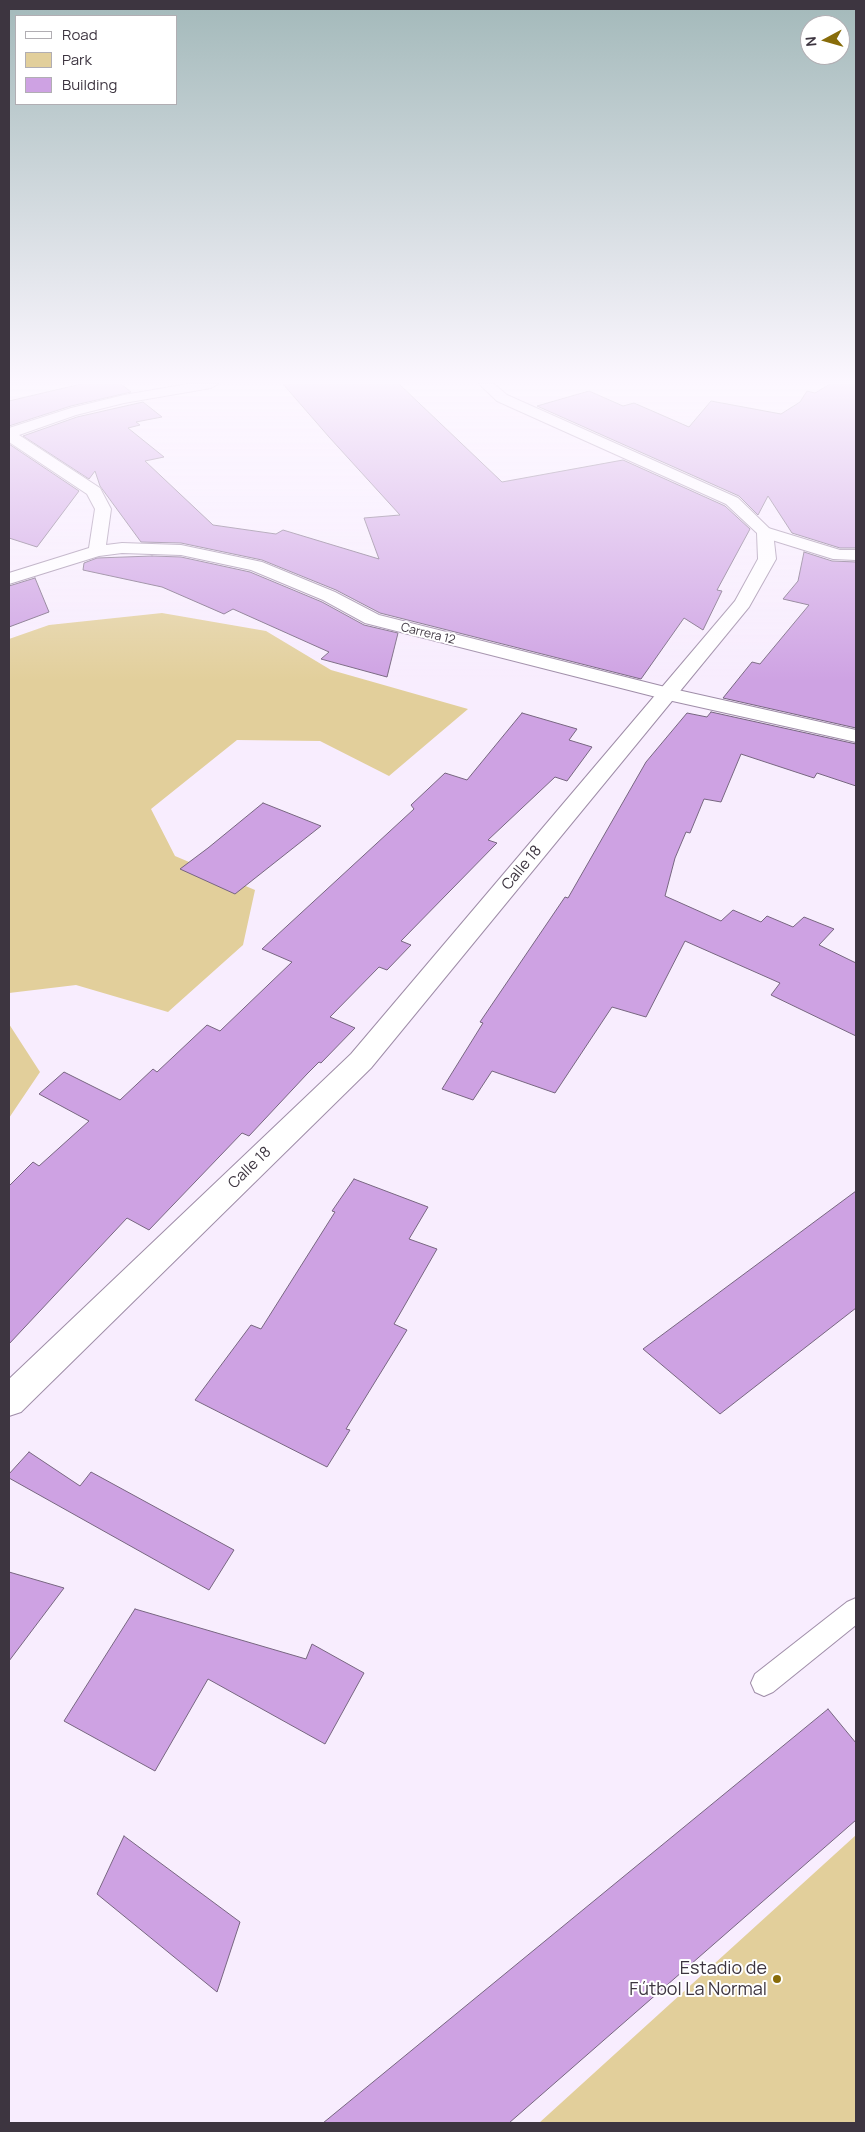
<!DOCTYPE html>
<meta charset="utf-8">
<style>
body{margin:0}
#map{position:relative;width:865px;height:2132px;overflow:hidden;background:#f8edfe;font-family:Manrope,sans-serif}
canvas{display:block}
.frame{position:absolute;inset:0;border:10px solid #3d3540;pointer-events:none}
.legend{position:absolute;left:15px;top:15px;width:162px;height:90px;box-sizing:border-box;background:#fff;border:1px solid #b1aeb3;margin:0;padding:6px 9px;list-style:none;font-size:15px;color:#3d3540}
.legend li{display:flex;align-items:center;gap:10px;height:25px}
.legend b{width:25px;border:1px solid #b1aeb3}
.north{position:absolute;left:800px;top:15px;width:50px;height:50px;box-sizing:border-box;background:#fff;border:1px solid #b1aeb3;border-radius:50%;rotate:264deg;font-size:14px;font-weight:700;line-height:20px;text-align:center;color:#3d3540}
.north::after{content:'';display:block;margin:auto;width:18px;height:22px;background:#886c0a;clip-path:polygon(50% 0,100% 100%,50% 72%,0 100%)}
</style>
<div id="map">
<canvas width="865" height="2132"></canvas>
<div class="frame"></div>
<ul class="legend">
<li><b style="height:6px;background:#fff"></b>Road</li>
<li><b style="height:14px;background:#e2cf9b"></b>Park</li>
<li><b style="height:14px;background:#cea2e3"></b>Building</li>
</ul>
<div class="north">N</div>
</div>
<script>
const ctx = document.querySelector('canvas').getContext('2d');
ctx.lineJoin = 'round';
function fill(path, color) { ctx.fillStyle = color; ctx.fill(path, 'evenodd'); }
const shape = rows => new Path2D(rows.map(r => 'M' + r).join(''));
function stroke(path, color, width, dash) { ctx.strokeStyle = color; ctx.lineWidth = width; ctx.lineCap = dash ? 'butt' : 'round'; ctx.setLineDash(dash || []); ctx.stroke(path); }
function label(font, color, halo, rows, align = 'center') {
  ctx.font = font + ' Manrope,sans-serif'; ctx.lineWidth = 4; ctx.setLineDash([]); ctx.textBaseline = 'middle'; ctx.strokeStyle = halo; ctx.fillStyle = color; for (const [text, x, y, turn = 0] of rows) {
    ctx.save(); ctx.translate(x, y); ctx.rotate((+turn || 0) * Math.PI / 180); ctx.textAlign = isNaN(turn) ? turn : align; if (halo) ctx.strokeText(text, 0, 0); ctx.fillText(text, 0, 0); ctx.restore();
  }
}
fill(shape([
 [162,613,266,631,331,670,468,709,389,776,320,741,237,740,151,809,175,856,255,890,243,945,168,1012,76,985,9,993,9,639,49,625],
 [9,1024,40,1072,9,1118],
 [856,1835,856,2123,539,2123]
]), '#e2cf9b');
const building = shape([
 [81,384,121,384,131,392,71,406,9,426,9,401,81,384],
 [283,384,399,384,502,482,623,460,725,506,750,529,717,590,722,591,703,630,684,618,641,679,380,613,336,590,262,560,181,543,141,542,100,486,95,471,89,479,23,436,77,417,143,402,162,417,136,422,140,425,128,428,164,457,145,461,213,525,276,534,283,530,379,559,364,518,400,515,329,437,283,384],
 [830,384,856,384,856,548,840,548,792,533,768,496,758,515,739,496,537,406,589,391,623,406,634,403,689,427,711,401,781,414,800,402,807,391,815,393,830,384],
 [9,444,79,491,37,547,9,538,9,444],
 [804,552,832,561,856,562,856,728,723,698,752,662,760,664,809,605,783,599,798,581,804,552],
 [152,556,181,557,250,572,322,602,364,625,398,633,387,677,321,659,329,652,233,609,224,614,162,587,83,570,84,563,97,558,152,556],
 [35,578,49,612,9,627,9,586,35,578],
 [711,712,856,744,856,786,817,773,814,778,741,754,721,802,704,799,690,833,686,832,675,858,665,896,721,921,733,910,761,922,767,916,793,927,804,917,834,929,819,945,856,963,856,1036,771,995,780,983,685,941,646,1017,612,1007,555,1093,492,1071,473,1100,442,1089,483,1023,480,1022,565,897,568,898,646,762,687,713,707,717,711,712],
 [522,713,577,729,569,740,592,747,567,781,555,777,488,840,497,843,401,941,411,945,387,970,379,967,330,1017,355,1028,321,1063,319,1062,307,1074,249,1136,242,1133,149,1230,127,1218,9,1344,9,1186,33,1162,39,1166,89,1121,39,1094,64,1072,120,1100,153,1069,157,1072,207,1025,220,1031,292,962,262,949,414,809,411,805,445,773,467,780,522,713],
 [263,803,321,826,235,894,180,869,208,848,263,803],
 [354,1179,428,1207,409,1239,437,1249,394,1324,407,1330,346,1429,350,1430,327,1467,195,1400,251,1325,261,1329,335,1212,332,1211,354,1179],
 [856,1191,856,1308,720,1414,643,1349,856,1191],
 [29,1452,80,1486,91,1472,234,1550,209,1590,9,1478,9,1474,29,1452],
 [9,1572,64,1588,9,1661,9,1572],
 [135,1609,306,1659,312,1644,364,1673,325,1744,208,1679,155,1771,64,1721,135,1609],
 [828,1709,856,1743,856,1820,509,2123,323,2123,828,1709],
 [124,1836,240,1922,217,1992,97,1894,124,1836]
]);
fill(building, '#cea2e3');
stroke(building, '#776680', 1);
const lane = shape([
 [856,1598,856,1625,773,1692,764,1696,755,1692,751,1683,755,1674,847,1602,856,1598]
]);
const street = shape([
 [188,384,218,384,211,388,124,403,76,415,19,435,100,488,111,509,106,545,122,543,181,545,262,562,335,592,379,615,669,688,856,730,856,742,668,700,365,623,323,600,251,570,181,555,122,553,99,556,9,584,9,573,89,548,95,509,87,494,9,442,9,428,71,408,124,395,188,384],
 [765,527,840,550,856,550,856,560,833,559,759,536,757,532,759,528,765,527]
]);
const secondary = shape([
 [479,384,494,384,507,395,738,498,773,532,776,559,749,607,371,1068,21,1412,9,1416,9,1379,351,1054,735,601,758,559,757,533,726,504,497,401,479,384]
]);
stroke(lane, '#9f8da8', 2);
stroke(street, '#9f8da8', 2);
stroke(secondary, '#9f8da8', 2);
fill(lane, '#fff');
fill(street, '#fff');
fill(secondary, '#fff');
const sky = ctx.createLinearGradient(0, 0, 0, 682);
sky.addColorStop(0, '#a3b9ba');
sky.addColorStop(0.56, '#fcf7ff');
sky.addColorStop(1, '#fcf7ff00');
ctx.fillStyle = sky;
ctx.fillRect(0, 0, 865, 682);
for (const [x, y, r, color] of [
 [777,1979,5,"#886c0a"]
]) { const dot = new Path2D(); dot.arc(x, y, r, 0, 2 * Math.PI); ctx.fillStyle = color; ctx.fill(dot); stroke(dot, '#fff', 2); }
label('12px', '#3d3540', '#fff', [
 ["Carrera 12",428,634,14]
]);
label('15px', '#3d3540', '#fff', [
 ["Calle 18",522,868,-50],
 ["Calle 18",250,1168,-44]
]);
label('18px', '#3d3540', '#fff', [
 ["Estadio de",767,1969],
 ["Fútbol La Normal",767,1990]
], 'right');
</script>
